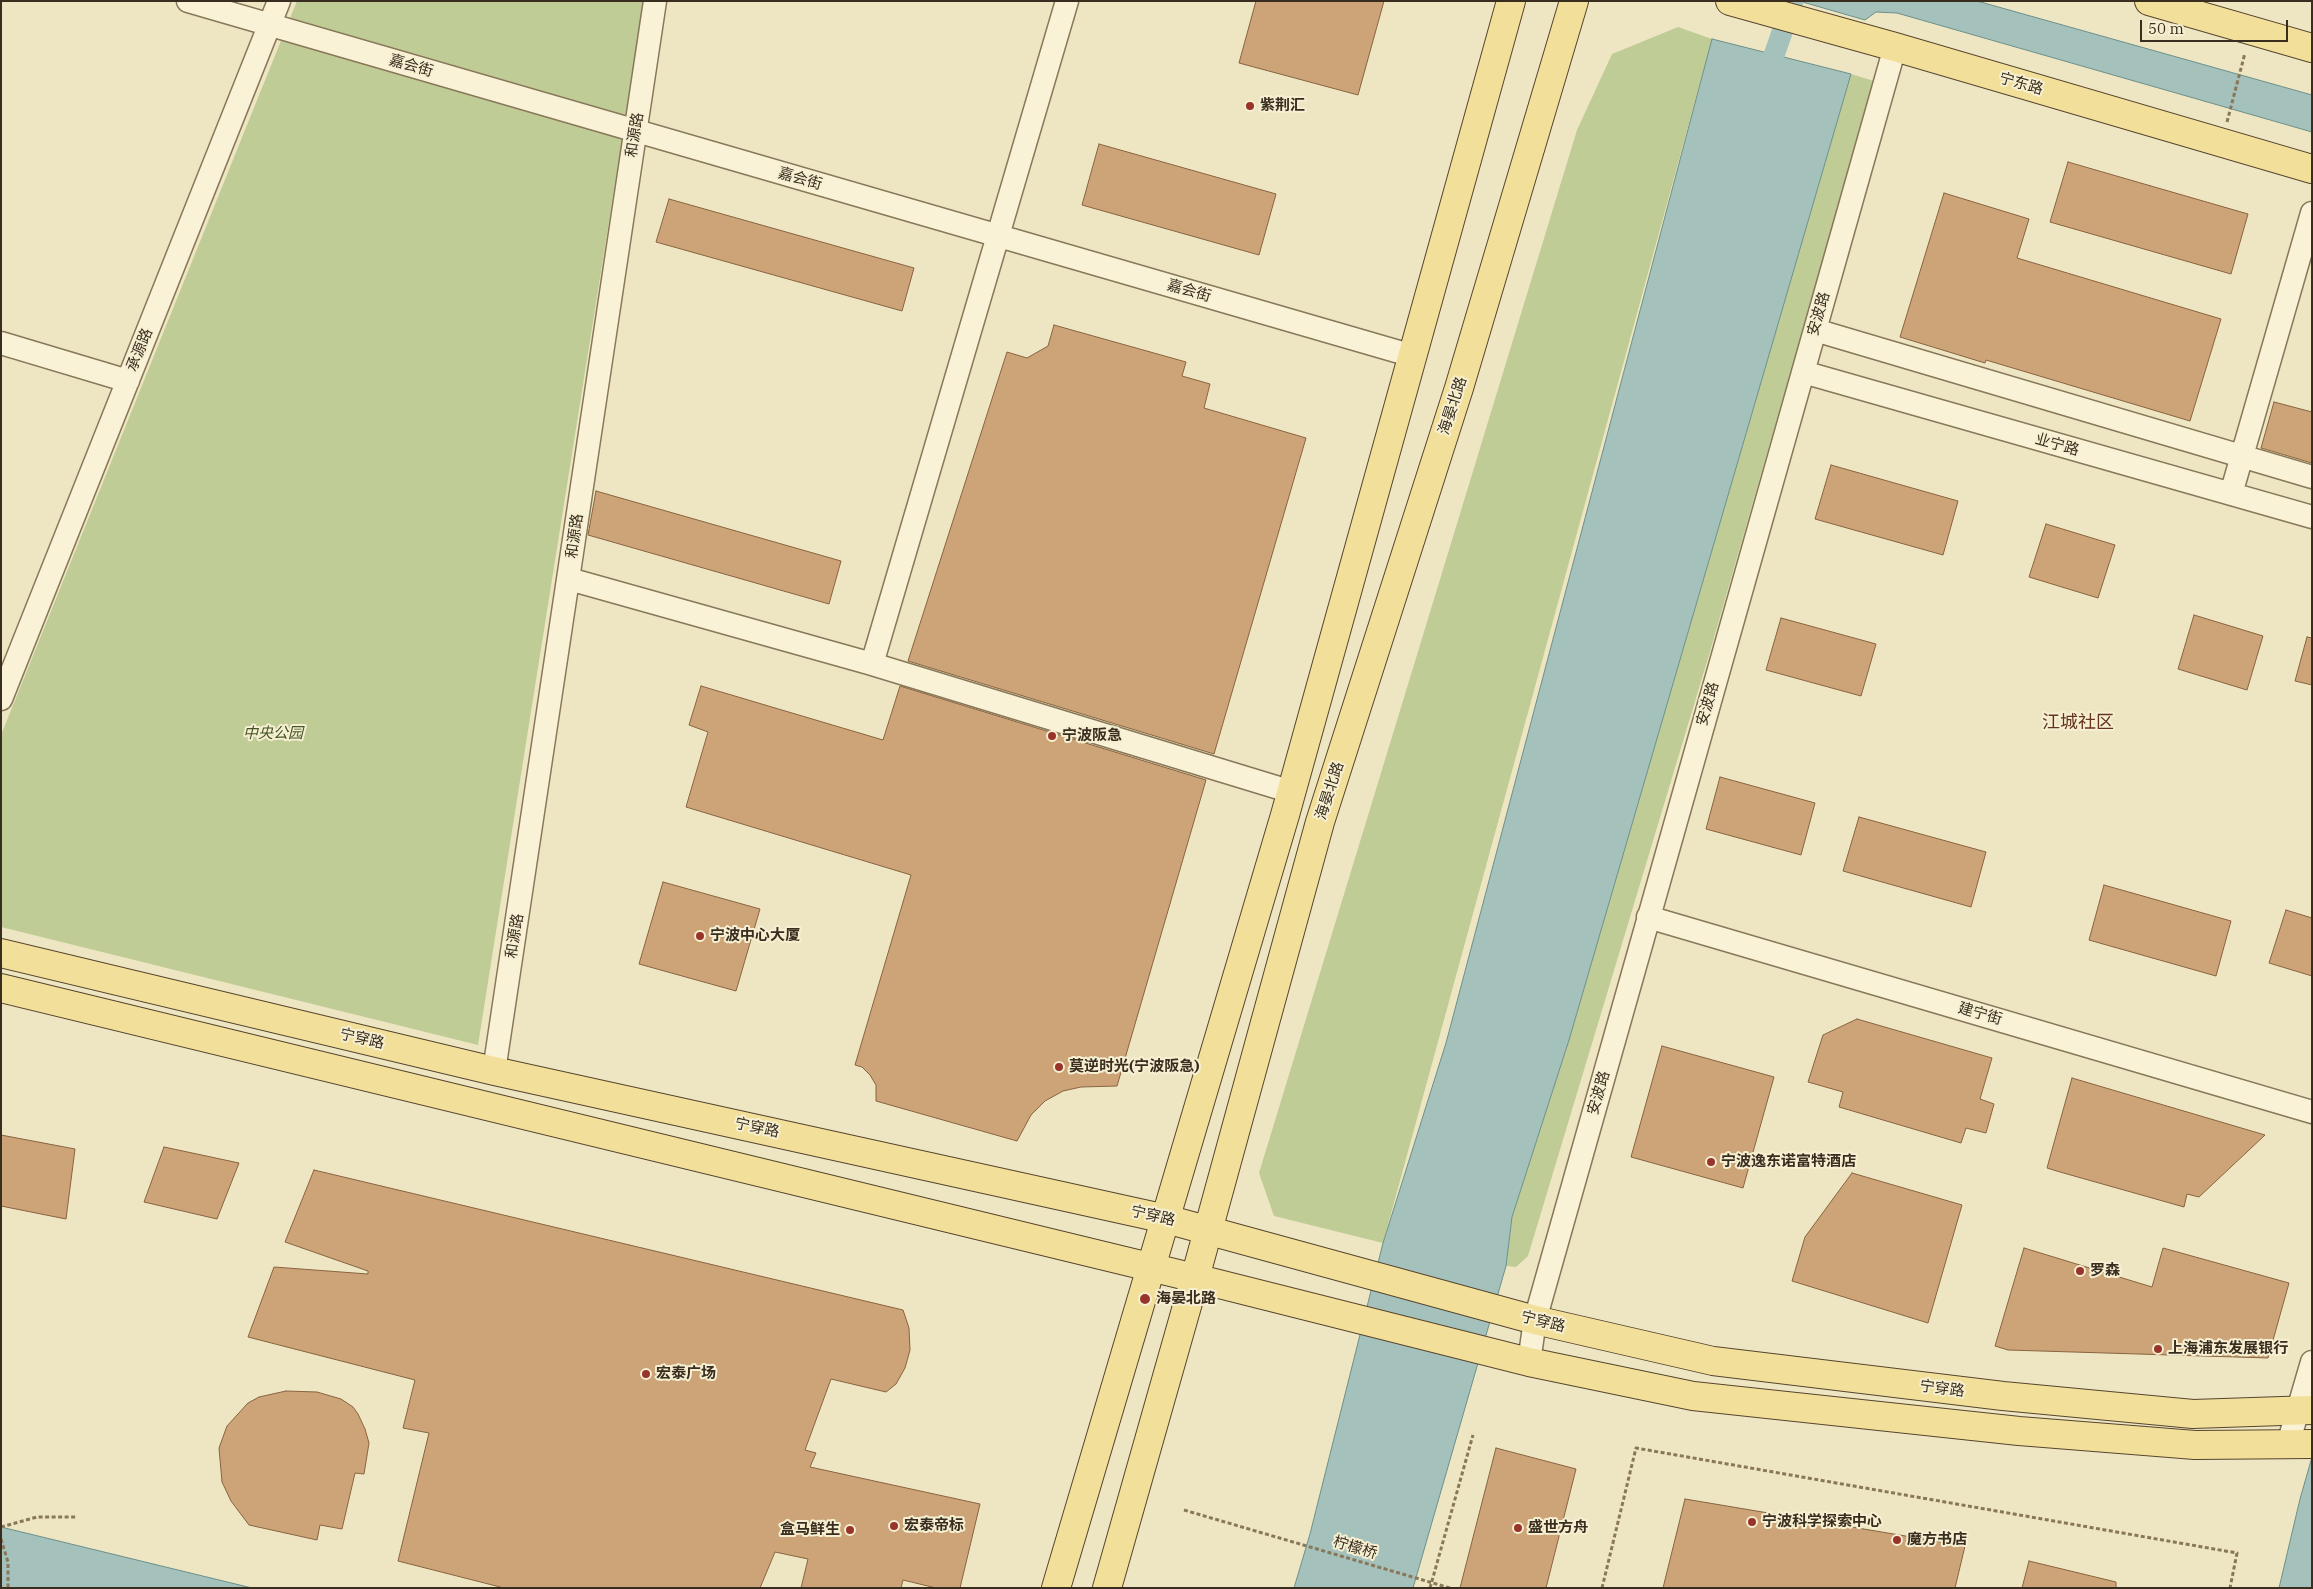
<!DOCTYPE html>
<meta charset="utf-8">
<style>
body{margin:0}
#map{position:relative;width:2313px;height:1589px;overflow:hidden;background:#eee6c3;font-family:"IBM Plex Serif",serif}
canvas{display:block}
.frame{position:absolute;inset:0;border:2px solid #382d1e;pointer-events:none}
.scale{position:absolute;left:2140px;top:20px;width:148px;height:22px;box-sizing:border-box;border:2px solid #382d1e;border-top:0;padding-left:6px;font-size:15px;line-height:18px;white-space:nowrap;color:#382d1e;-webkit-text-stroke:4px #f6efd2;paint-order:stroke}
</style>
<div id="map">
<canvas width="2313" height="1589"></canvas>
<div class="frame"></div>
<div class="scale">50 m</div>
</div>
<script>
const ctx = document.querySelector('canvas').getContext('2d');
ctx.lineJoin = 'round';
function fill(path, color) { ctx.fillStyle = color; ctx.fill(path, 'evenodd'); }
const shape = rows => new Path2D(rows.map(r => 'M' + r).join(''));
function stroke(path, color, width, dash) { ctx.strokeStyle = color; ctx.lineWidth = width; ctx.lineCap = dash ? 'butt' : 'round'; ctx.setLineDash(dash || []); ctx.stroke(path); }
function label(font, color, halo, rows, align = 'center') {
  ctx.font = font + ' "IBM Plex Serif","Noto Sans SC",serif'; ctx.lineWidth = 4; ctx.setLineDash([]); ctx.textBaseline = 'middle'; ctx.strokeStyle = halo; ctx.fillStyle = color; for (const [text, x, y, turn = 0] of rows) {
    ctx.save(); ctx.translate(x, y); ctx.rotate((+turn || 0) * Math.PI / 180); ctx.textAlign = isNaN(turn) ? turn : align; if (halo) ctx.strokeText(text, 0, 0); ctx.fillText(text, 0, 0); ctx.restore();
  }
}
fill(shape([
 [297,1,644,1,478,1045,1,927,1,735],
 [1678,27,1712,39,1383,1243,1274,1216,1259,1173,1577,130,1612,54],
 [1851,74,1874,81,1709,655,1528,1256,1516,1267,1506,1266,1512,1217,1569,1040]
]), '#c0cc96');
const water = shape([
 [1799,1,1977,1,2312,95,2312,132,1897,13,1876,12,1865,20,1799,1],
 [1712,39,1851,74,1569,1040,1512,1217,1506,1266,1413,1588,1294,1588,1310,1534,1383,1243,1446,1043,1712,39],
 [2312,1457,2312,1588,2279,1588,2300,1499,2312,1457],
 [1,1527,252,1588,1,1588,1,1527]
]);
fill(water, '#a5c1bc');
stroke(water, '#6c8f8a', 1);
stroke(shape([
 [1765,81,1793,1]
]), '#a5c1bc', 21);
const building = shape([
 [1256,1,1384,1,1358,95,1239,63,1256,1],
 [1099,144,1276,194,1259,255,1082,205,1099,144],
 [2068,162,2248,214,2231,274,2050,222,2068,162],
 [1944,193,2029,219,2017,258,2221,319,2190,421,1986,360,1985,363,1900,337,1944,193],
 [669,199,914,268,902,311,656,242,669,199],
 [1054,325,1186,362,1182,376,1210,384,1204,408,1306,438,1214,754,908,661,1007,352,1027,358,1048,346,1054,325],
 [2274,402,2312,412,2312,463,2261,448,2274,402],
 [1831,465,1958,501,1943,555,1815,519,1831,465],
 [596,491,841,561,829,604,588,535,596,491],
 [2046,524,2115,545,2098,598,2029,577,2046,524],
 [2194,615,2263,636,2247,690,2178,669,2194,615],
 [1781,618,1876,644,1861,696,1766,670,1781,618],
 [2307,637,2312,638,2312,685,2295,681,2307,637],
 [701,686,883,740,900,686,1206,780,1117,1086,1081,1087,1063,1091,1045,1101,1031,1115,1017,1141,876,1101,876,1085,870,1075,862,1067,855,1065,911,875,686,807,708,732,689,725,701,686],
 [1720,777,1815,803,1801,855,1706,829,1720,777],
 [1859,817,1986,852,1971,907,1843,871,1859,817],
 [663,882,760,909,736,991,639,964,663,882],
 [2104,885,2231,921,2216,976,2089,940,2104,885],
 [2286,910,2312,918,2312,976,2269,963,2286,910],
 [1857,1019,1992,1058,1980,1099,1994,1104,1986,1133,1966,1128,1961,1143,1839,1107,1843,1092,1808,1082,1823,1035,1857,1019],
 [1662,1046,1774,1077,1743,1188,1631,1157,1662,1046],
 [2072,1078,2265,1135,2199,1197,2187,1194,2184,1207,2060,1172,2047,1168,2072,1078],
 [1,1135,75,1149,66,1219,1,1206,1,1135],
 [164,1147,239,1163,217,1219,144,1202,164,1147],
 [314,1170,903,1310,909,1328,910,1350,905,1368,896,1384,886,1392,831,1379,805,1450,816,1453,810,1467,980,1504,960,1588,936,1588,903,1580,901,1588,801,1588,808,1559,775,1552,760,1588,504,1588,398,1561,429,1433,403,1428,415,1380,248,1337,274,1267,368,1274,368,1271,285,1242,314,1170],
 [1852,1173,1962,1205,1928,1323,1792,1281,1805,1237,1852,1173],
 [2024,1248,2152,1287,2163,1248,2289,1283,2268,1358,2008,1350,1995,1346,2024,1248],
 [286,1391,317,1392,341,1399,353,1407,358,1414,365,1429,369,1443,364,1474,355,1473,342,1529,320,1525,317,1540,249,1525,231,1501,222,1482,219,1448,227,1426,248,1403,259,1397,286,1391],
 [1496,1448,1576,1469,1546,1588,1460,1588,1496,1448],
 [1685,1499,1965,1546,1955,1588,1663,1588,1685,1499],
 [2029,1561,2116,1582,2116,1588,2022,1588,2029,1561]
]);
fill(building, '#cca478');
stroke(building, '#88633f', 1);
const minor = shape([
 [188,1,1413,356],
 [1815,330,2312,477],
 [1,343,128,381],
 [1803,372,2312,517],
 [2231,494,2312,213],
 [569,579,872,664,1292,792],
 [872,664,1067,1],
 [1,699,279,1],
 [1648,917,2312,1112],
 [494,1071,655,1],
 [1529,1362,1535,1320,1895,47],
 [2288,1444,2312,1362]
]);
const major = shape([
 [1730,1,1895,47,2312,169],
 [2149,1,2312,48],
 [1,953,494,1071,1166,1219,1535,1320,1713,1361,2003,1396,2193,1414,2312,1410],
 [1,988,1195,1278,1529,1362,1693,1396,2019,1431,2195,1445,2312,1444],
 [1056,1588,1285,815,1511,1],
 [1107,1588,1195,1278,1320,822,1459,388,1574,1]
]);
stroke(minor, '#887759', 25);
stroke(major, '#56452e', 30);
stroke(shape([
 [2227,122,2245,53],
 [1184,1510,1450,1588],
 [1,1527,37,1517,77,1517],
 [1,1539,8,1562,8,1588],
 [1430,1588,1473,1435],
 [1602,1588,1636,1448,2237,1553,2230,1588]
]), '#887759', 3, [4, 2.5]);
stroke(minor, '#f9f2d6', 22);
stroke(major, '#f2e09a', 28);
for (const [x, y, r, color] of [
 [1250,106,5,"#983429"],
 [1052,736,5,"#983429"],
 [700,936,5,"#983429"],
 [1059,1067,5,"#983429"],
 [1711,1162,5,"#983429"],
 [2080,1271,5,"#983429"],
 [1145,1299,6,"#983429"],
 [2158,1349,5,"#983429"],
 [646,1374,5,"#983429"],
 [1752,1522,5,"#983429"],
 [894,1526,5,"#983429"],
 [1518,1528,5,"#983429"],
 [850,1530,5,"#983429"],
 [1897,1540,5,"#983429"]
]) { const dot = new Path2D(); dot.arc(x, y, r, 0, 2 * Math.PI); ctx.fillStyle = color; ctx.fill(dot); stroke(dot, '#f6efd2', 2); }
label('15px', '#382d1e', '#f6efd2', [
 ["嘉会街",411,66,16],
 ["宁东路",2021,84,16],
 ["和源路",635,135,-81],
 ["嘉会街",800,179,16],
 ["嘉会街",1189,291,16],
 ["安波路",1819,314,-74],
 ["承源路",140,350,-68],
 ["海晏北路",1453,406,-72],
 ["业宁路",2057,445,16],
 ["和源路",575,536,-82],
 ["安波路",1708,704,-74],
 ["海晏北路",1330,791,-72],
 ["和源路",515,936,-81],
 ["建宁街",1980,1014,16],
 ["宁穿路",362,1039,13],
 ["安波路",1599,1093,-74],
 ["宁穿路",757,1128,12],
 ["宁穿路",1153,1216,13],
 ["宁穿路",1543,1322,14],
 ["宁穿路",1942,1389,7],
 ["柠檬桥",1355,1548,17]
]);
label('bold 15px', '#382d1e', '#f6efd2', [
 ["紫荆汇",1260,106],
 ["宁波阪急",1062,736],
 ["宁波中心大厦",710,936],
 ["莫逆时光(宁波阪急)",1069,1067],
 ["宁波逸东诺富特酒店",1721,1162],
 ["罗森",2090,1271],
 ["海晏北路",1156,1299],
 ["上海浦东发展银行",2168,1349],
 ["宏泰广场",656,1374],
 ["宁波科学探索中心",1762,1522],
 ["宏泰帝标",904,1526],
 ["盛世方舟",1528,1528],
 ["盒马鲜生",840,1530,"right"],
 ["魔方书店",1907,1540]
], 'left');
label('italic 15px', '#435524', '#f6efd2', [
 ["中央公园",273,734]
]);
label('18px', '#65341d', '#f6efd2', [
 ["江城社区",2078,723]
]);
</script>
